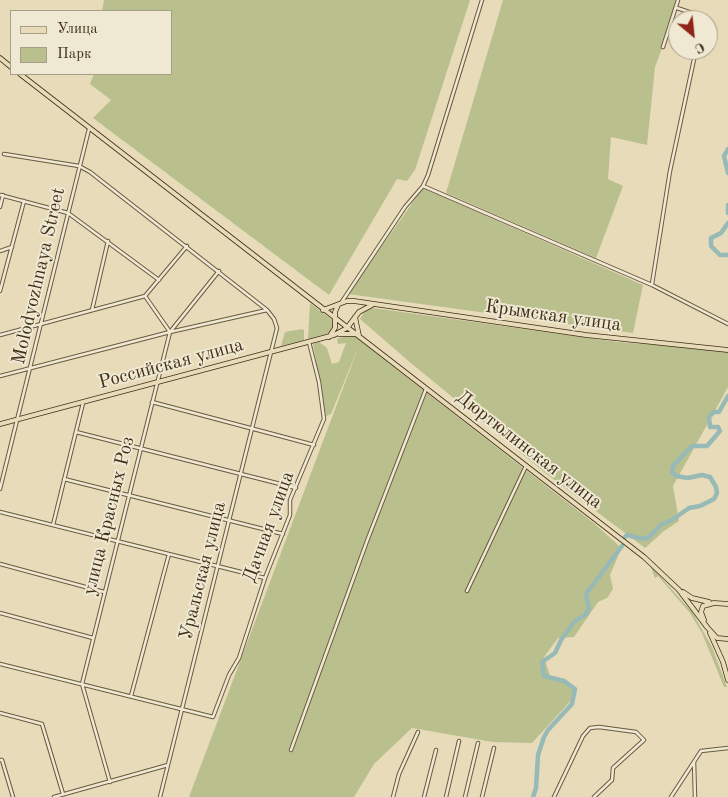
<!DOCTYPE html>
<meta charset="utf-8">
<style>
body{margin:0}
#map{position:relative;width:728px;height:797px;overflow:hidden;background:#e7dbba;font-family:"Old Standard TT",serif}
canvas{display:block}
.legend{position:absolute;left:10px;top:10px;width:162px;height:65px;box-sizing:border-box;background:#efe8d2;border:1px solid #a99e87;margin:0;padding:6px 9px;list-style:none;font-size:15px;color:#402e17}
.legend li{display:flex;align-items:center;gap:10px;height:25px}
.legend b{width:25px;border:1px solid #a99e87}
.north{position:absolute;left:668px;top:10px;width:50px;height:50px;box-sizing:border-box;background:#efe8d2;border:1px solid #a99e87;border-radius:50%;rotate:152deg;font-size:14px;font-weight:700;line-height:20px;text-align:center;color:#402e17}
.north::after{content:'';display:block;margin:auto;width:18px;height:22px;background:#8f2418;clip-path:polygon(50% 0,100% 100%,50% 72%,0 100%)}
</style>
<div id="map">
<canvas width="728" height="797"></canvas>
<ul class="legend">
<li><b style="height:6px;background:#e7dbba"></b>Улица</li>
<li><b style="height:14px;background:#b9bf8d"></b>Парк</li>
</ul>
<div class="north">С</div>
</div>
<script>
const ctx = document.querySelector('canvas').getContext('2d');
ctx.lineJoin = 'round';
function fill(path, color) { ctx.fillStyle = color; ctx.fill(path, 'evenodd'); }
const shape = rows => new Path2D(rows.map(r => 'M' + r).join(''));
function stroke(path, color, width, dash) { ctx.strokeStyle = color; ctx.lineWidth = width; ctx.lineCap = dash ? 'butt' : 'round'; ctx.setLineDash(dash || []); ctx.stroke(path); }
function label(font, color, halo, rows, align = 'center') {
  ctx.font = font + ' "Old Standard TT",serif'; ctx.lineWidth = 4; ctx.setLineDash([]); ctx.textBaseline = 'middle'; ctx.strokeStyle = halo; ctx.fillStyle = color; for (const [text, x, y, turn = 0] of rows) {
    ctx.save(); ctx.translate(x, y); ctx.rotate((+turn || 0) * Math.PI / 180); ctx.textAlign = isNaN(turn) ? turn : align; if (halo) ctx.strokeText(text, 0, 0); ctx.fillText(text, 0, 0); ctx.restore();
  }
}
fill(shape([
 [104,0,470,0,415,170,407,181,397,179,329,295,93,118,111,100,90,84,94,74,171,74,171,11,102,11],
 [503,0,680,0,655,67,647,145,611,137,608,179,623,186,596,258,446,193],
 [423,188,643,285,633,333,348,294],
 [310,303,332,320,334,327,329,333,308,339],
 [373,308,617,342,728,350,728,387,673,486,679,521,664,531,645,548,544,472,412,364,360,319,366,309],
 [302,329,304,330,304,340,281,346,285,332],
 [348,335,354,336,595,524,617,544,621,549,610,575,613,589,607,598,598,602,574,637,558,638,544,657,550,676,565,679,571,685,576,695,532,743,493,742,412,728,374,764,354,797,189,797,360,343,331,414,326,416,313,344,319,342,327,348,332,364,339,362,346,343,338,344,337,339],
 [650,565,692,612,712,647,727,687,724,687,702,633,690,613,658,576,655,578]
]), '#b9bf8d');
stroke(shape([
 [728,149,724,156,728,173],
 [728,205,728,213],
 [728,223,721,233,711,238,711,246,720,255,728,255],
 [625,537,627,535,643,539,649,537,662,524,672,520,689,508,700,506,714,499,717,493,716,487,710,477,702,475,688,478,676,476,672,472,673,466,692,446,707,446,720,431,718,427,710,427,709,417,714,412,719,412,728,396],
 [533,797,536,788,538,755,544,737,548,730,572,704,575,689,564,681,544,676,542,662,555,653,561,640,574,622,586,614,589,609,586,594,622,546]
]), '#98bab6', 4.5);
const minor = shape([
 [677,8,698,15,701,20],
 [663,47,678,0],
 [4,154,79,166,90,172,267,310,274,319,277,328,160,797],
 [423,186,652,285,728,324],
 [0,195,68,213,159,280],
 [0,207,3,195],
 [0,251,12,247],
 [652,284,670,171,696,50],
 [0,291,24,201],
 [145,296,170,332],
 [341,303,405,207,423,186,428,175,482,0],
 [92,310,108,241],
 [0,335,145,296,187,246],
 [0,376,170,332,267,310],
 [152,402,314,445],
 [76,432,296,488],
 [64,479,283,534],
 [0,489,89,129],
 [0,512,265,578],
 [53,525,83,403],
 [0,564,104,592],
 [467,591,526,466],
 [0,613,93,638],
 [0,664,213,717,229,675,239,658,265,578,290,515,290,500,324,419,319,382,309,342],
 [131,696,169,554],
 [0,713,42,724,63,794],
 [291,750,367,541,426,389],
 [0,760,2,760,13,797],
 [694,762,695,797],
 [110,782,82,684,170,332,219,271],
 [54,797,168,765],
 [393,797,399,774,418,732],
 [424,797,436,750],
 [446,797,459,741],
 [465,797,478,743],
 [482,797,494,748],
 [554,797,583,736,590,728,599,727,636,732,644,740,613,768,612,780,594,797],
 [671,797,701,751,728,748]
]);
const major = shape([
 [0,58,11,67],
 [20,74,644,557,679,590,707,627],
 [323,310,347,301,354,301,586,335,728,350],
 [355,317,359,336],
 [339,334,355,334],
 [329,337,335,328,335,312,338,305],
 [0,424,334,335,347,328,359,312,372,305],
 [683,592,692,598,709,602],
 [704,620,701,612,703,606,714,603,728,604],
 [706,626,717,638,728,639],
 [710,633,723,662,728,680]
]);
stroke(minor, '#6a5940', 4.5);
stroke(major, '#402e17', 5.5);
stroke(minor, '#efe8d2', 2.5);
stroke(major, '#e7dbba', 4);
label('19px', '#402e17', '#efe8d2', [
 ["Molodyozhnaya Street",39,276,-77],
 ["Крымская улица",553,316,8],
 ["Российская улица",171,364,-15],
 ["Дюртюлинская улица",529,450,38],
 ["улица Красных Роз",109,516,-76],
 ["Дачная улица",269,527,-70],
 ["Уральская улица",203,571,-76]
]);
</script>
